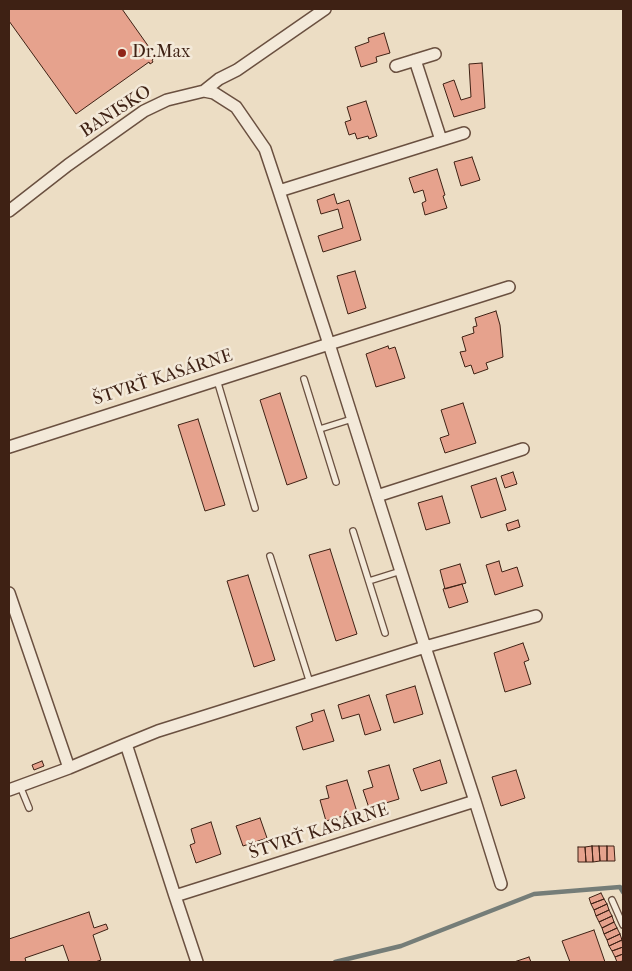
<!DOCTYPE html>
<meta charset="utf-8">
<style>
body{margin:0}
#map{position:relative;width:632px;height:971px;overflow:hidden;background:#ecddc4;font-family:"IM FELL French Canon",serif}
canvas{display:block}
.frame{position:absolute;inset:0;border:10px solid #3e2114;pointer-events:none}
</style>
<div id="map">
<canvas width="632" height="971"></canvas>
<div class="frame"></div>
</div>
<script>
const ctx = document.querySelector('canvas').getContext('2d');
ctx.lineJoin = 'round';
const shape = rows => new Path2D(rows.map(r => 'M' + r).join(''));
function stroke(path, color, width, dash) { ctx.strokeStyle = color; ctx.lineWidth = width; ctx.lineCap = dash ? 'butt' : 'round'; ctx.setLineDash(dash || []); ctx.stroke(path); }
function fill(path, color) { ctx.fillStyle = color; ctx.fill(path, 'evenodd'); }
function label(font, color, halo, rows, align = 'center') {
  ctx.font = font + ' "IM FELL French Canon",serif'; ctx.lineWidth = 5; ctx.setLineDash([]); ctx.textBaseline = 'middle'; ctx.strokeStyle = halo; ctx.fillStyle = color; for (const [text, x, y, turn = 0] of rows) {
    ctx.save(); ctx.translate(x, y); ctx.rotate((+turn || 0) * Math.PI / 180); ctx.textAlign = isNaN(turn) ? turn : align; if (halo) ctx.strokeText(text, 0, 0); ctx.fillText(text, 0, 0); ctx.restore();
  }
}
stroke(shape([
 [335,962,401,946,534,894,620,887,623,892]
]), '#757d78', 4.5);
const building = shape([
 [9,9,122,9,156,57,152,60,153,62,150,64,149,62,76,114,9,21,9,9],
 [384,33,390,53,376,57,377,62,361,67,355,47,369,42,368,38,384,33],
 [482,63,485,108,454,117,443,84,454,80,461,100,471,97,469,64,482,63],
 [366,101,377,136,369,139,368,136,357,139,355,133,349,135,345,122,351,120,347,107,366,101],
 [472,157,480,180,461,186,454,162,472,157],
 [437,169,445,195,443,196,447,208,425,215,422,203,426,201,423,190,414,193,409,178,437,169],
 [334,194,337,204,349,200,361,240,323,252,318,236,343,228,338,209,321,214,317,200,334,194],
 [355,271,366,308,348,314,337,276,355,271],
 [496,311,500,325,503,357,486,363,488,369,474,374,471,365,465,367,460,352,466,351,462,337,474,333,473,327,477,326,475,318,496,311],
 [388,346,389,349,395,347,405,378,376,387,366,354,388,346],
 [280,393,307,478,287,485,260,400,280,393],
 [463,403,476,443,445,453,440,438,449,435,441,410,463,403],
 [198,419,225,505,205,511,178,425,198,419],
 [513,472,517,484,505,488,501,476,513,472],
 [496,478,506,510,481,518,471,486,496,478],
 [442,496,450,523,426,530,418,503,442,496],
 [518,520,520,527,508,531,506,524,518,520],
 [330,549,357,634,336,641,309,555,330,549],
 [499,561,502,572,517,567,523,586,495,595,486,565,499,561],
 [460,564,466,583,445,589,440,570,460,564],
 [248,575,275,660,254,667,227,581,248,575],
 [462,584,468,602,449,608,443,589,462,584],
 [523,643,529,660,524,662,531,684,505,692,494,653,523,643],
 [415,686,423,714,394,723,386,695,415,686],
 [369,695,381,730,365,735,359,714,342,719,338,705,369,695],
 [324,710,334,741,303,750,296,727,313,721,311,714,324,710],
 [440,760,447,783,421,791,413,769,440,760],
 [42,761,44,766,34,770,32,765,42,761],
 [389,765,399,799,369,808,363,790,373,787,368,771,389,765],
 [516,770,525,798,501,806,492,777,516,770],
 [347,780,357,812,326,821,320,800,329,798,326,786,347,780],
 [260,818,267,838,243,846,236,826,260,818],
 [211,822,221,854,196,863,190,845,195,843,191,829,211,822],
 [592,846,593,862,586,862,585,847,592,846],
 [592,846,599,846,600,861,593,862,592,846],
 [599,846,607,846,607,861,600,861,599,846],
 [607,846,614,846,615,861,607,861,607,846],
 [578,847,585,847,586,862,578,862,578,847],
 [601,893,604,899,591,904,589,898,601,893],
 [604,899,607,904,594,910,591,904,604,899],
 [607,904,609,910,596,916,594,910,607,904],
 [609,910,612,916,599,922,596,916,609,910],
 [89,912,94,928,106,924,108,929,93,935,101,960,95,962,69,962,63,945,25,958,26,962,9,962,9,939,89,912],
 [612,916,614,922,602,928,599,922,612,916],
 [614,922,617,928,604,934,602,928,614,922],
 [617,928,620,934,607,940,604,934,617,928],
 [594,930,605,962,570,962,562,941,594,930],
 [620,934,622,940,609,946,607,940,620,934],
 [622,940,623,947,612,951,609,946,622,940],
 [623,947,623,954,615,957,612,951,623,947],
 [623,954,623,961,617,962,615,957,623,954],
 [529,957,531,962,514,962,529,957]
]);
fill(building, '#e6a28d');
stroke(building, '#3e2114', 1);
const lane = shape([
 [304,379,336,482],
 [217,380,255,508],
 [320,429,352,419],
 [353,531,385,633],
 [270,556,310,683],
 [369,581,401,571],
 [20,786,29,808],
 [612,900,623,925]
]);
const street = shape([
 [415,60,441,140],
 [396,66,435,54],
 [204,91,214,93,236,107,265,149,279,191,464,133],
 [279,191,329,344,509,287],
 [9,211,68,165,144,111,167,100,204,91,219,79,237,70,325,9],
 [9,447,329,344,377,496],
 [523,449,377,496,425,647,536,616],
 [9,593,69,768],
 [126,744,158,731,425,647,475,801,175,896,197,962],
 [9,790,69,768,126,744,175,896],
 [475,801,501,884]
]);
stroke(lane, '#6a5040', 8);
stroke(street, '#6a5040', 14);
stroke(lane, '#f3e9d9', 5.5);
stroke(street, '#f3e9d9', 11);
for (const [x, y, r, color] of [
 [122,53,5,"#8f2418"]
]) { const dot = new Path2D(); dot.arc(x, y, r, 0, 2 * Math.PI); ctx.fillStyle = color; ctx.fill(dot); stroke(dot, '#f3e9d9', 2); }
label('18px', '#3e2114', '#f3e9d9', [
 ["Dr.Max",132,53]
], 'left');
label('18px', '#3e2114', '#f3e9d9', [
 ["BANISKO",116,112,-33],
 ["ŠTVRŤ KASÁRNE",163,378,-18],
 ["ŠTVRŤ KASÁRNE",319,832,-18]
]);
</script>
